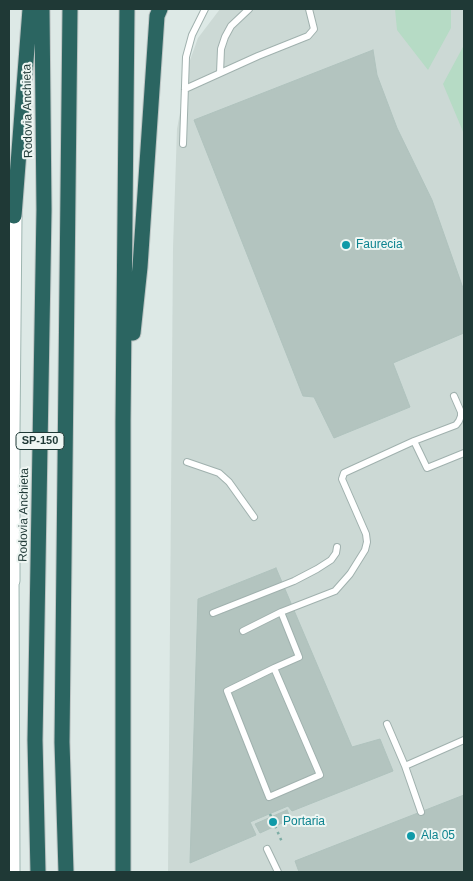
<!DOCTYPE html>
<style>
body{margin:0}
#map{position:relative;width:473px;height:881px;overflow:hidden;background:#dde9e6;font-family:Helvetica,sans-serif}
canvas{display:block}
.frame{position:absolute;inset:0;border:10px solid #1f3936;pointer-events:none}
</style>
<div id="map">
<canvas width="473" height="881"></canvas>
<div class="frame"></div>
</div>
<script>
const ctx = document.querySelector('canvas').getContext('2d');
ctx.lineJoin = 'round';
function fill(path, color) { ctx.fillStyle = color; ctx.fill(path, 'evenodd'); }
const shape = rows => new Path2D(rows.map(r => 'M' + r).join(''));
function stroke(path, color, width, dash) { ctx.strokeStyle = color; ctx.lineWidth = width; ctx.lineCap = dash ? 'butt' : 'round'; ctx.setLineDash(dash || []); ctx.stroke(path); }
function label(font, color, halo, rows, align = 'center') {
  ctx.font = font + ' Helvetica,sans-serif'; ctx.lineWidth = 4; ctx.setLineDash([]); ctx.textBaseline = 'middle'; ctx.strokeStyle = halo; ctx.fillStyle = color; for (const [text, x, y, turn = 0] of rows) {
    ctx.save(); ctx.translate(x, y); ctx.rotate((+turn || 0) * Math.PI / 180); ctx.textAlign = isNaN(turn) ? turn : align; if (halo) ctx.strokeText(text, 0, 0); ctx.fillText(text, 0, 0); ctx.restore();
  }
}
fill(shape([
 [220,9,464,9,464,872,168,872,173,248,177,129,189,63,198,38]
]), '#ccd9d5');
fill(shape([
 [395,9,451,9,451,28,428,70,397,30],
 [464,45,464,134,443,84]
]), '#b6dbc5');
const building = shape([
 [373,50,377,75,397,128,432,200,464,291,464,333,393,363,410,407,334,438,314,397,303,396,194,120,373,50],
 [276,568,352,747,380,739,393,771,292,811,288,806,250,822,256,835,190,863,198,599,276,568],
 [464,795,464,872,299,872,295,861,464,795],
 [287,810,291,819,260,833,255,824,287,810]
]);
fill(building, '#b3c4bf');
stroke(building, '#b0c3be', 1);
const service = shape([
 [220,73,221,49,225,37,231,26,249,9],
 [185,89,258,56,308,36,314,29,309,9],
 [183,144,186,57,192,35,205,9],
 [414,441,456,425,459,421,461,416,461,412,454,396],
 [187,462,219,473,229,482,254,517],
 [213,613,294,581,317,569,331,560,336,553,337,547],
 [243,631,281,612],
 [274,668,320,775,269,797,227,691,274,668,299,657,281,612,335,591,350,574,365,550,367,542,366,534,342,479,344,473,414,441,427,468,464,453],
 [387,724,405,766],
 [421,812,405,766,464,740],
 [267,849,278,872]
]);
const secondary = shape([
 [11,572,12,872],
 [12,581,12,431,14,216]
]);
const motorway = shape([
 [14,216,30,9],
 [133,333,140,267,157,16,160,9],
 [38,872,35,740,44,210,42,9],
 [66,872,62,742,70,9],
 [123,872,123,421,127,9]
]);
stroke(service, '#a0b1ae', 8);
stroke(secondary, '#9db5b0', 17);
stroke(motorway, '#bcc4c3', 17);
stroke(shape([
 [270,814,282,842]
]), '#7dada5', 2.5, [2.5, 4]);
stroke(service, '#fff', 6);
stroke(secondary, '#fff', 15);
stroke(motorway, '#2b6561', 15);
for (const [x, y, r, color] of [
 [346,245,5,"#0f9aa8"],
 [273,822,5,"#0f9aa8"],
 [411,836,5,"#0f9aa8"]
]) { const dot = new Path2D(); dot.arc(x, y, r, 0, 2 * Math.PI); ctx.fillStyle = color; ctx.fill(dot); stroke(dot, '#eef6f3', 2); }
for (const [x, y, w] of [
 [40,441,48]
]) { const box = new Path2D(); box.roundRect(x - w / 2, y - 8.5, w, 17, 4); ctx.fillStyle = '#eef6f3'; ctx.fill(box); stroke(box, '#1f3936', 1); }
label('bold 11px', '#1f3936', null, [
 ["SP-150",40,441]
]);
label('12px', '#1f3936', '#eef6f3', [
 ["Rodovia Anchieta",28,111,-91],
 ["Rodovia Anchieta",24,515,-89]
]);
label('12px', '#0d838f', '#eef6f3', [
 ["Faurecia",356,245],
 ["Portaria",283,822],
 ["Ala 05",421,836]
], 'left');
</script>
